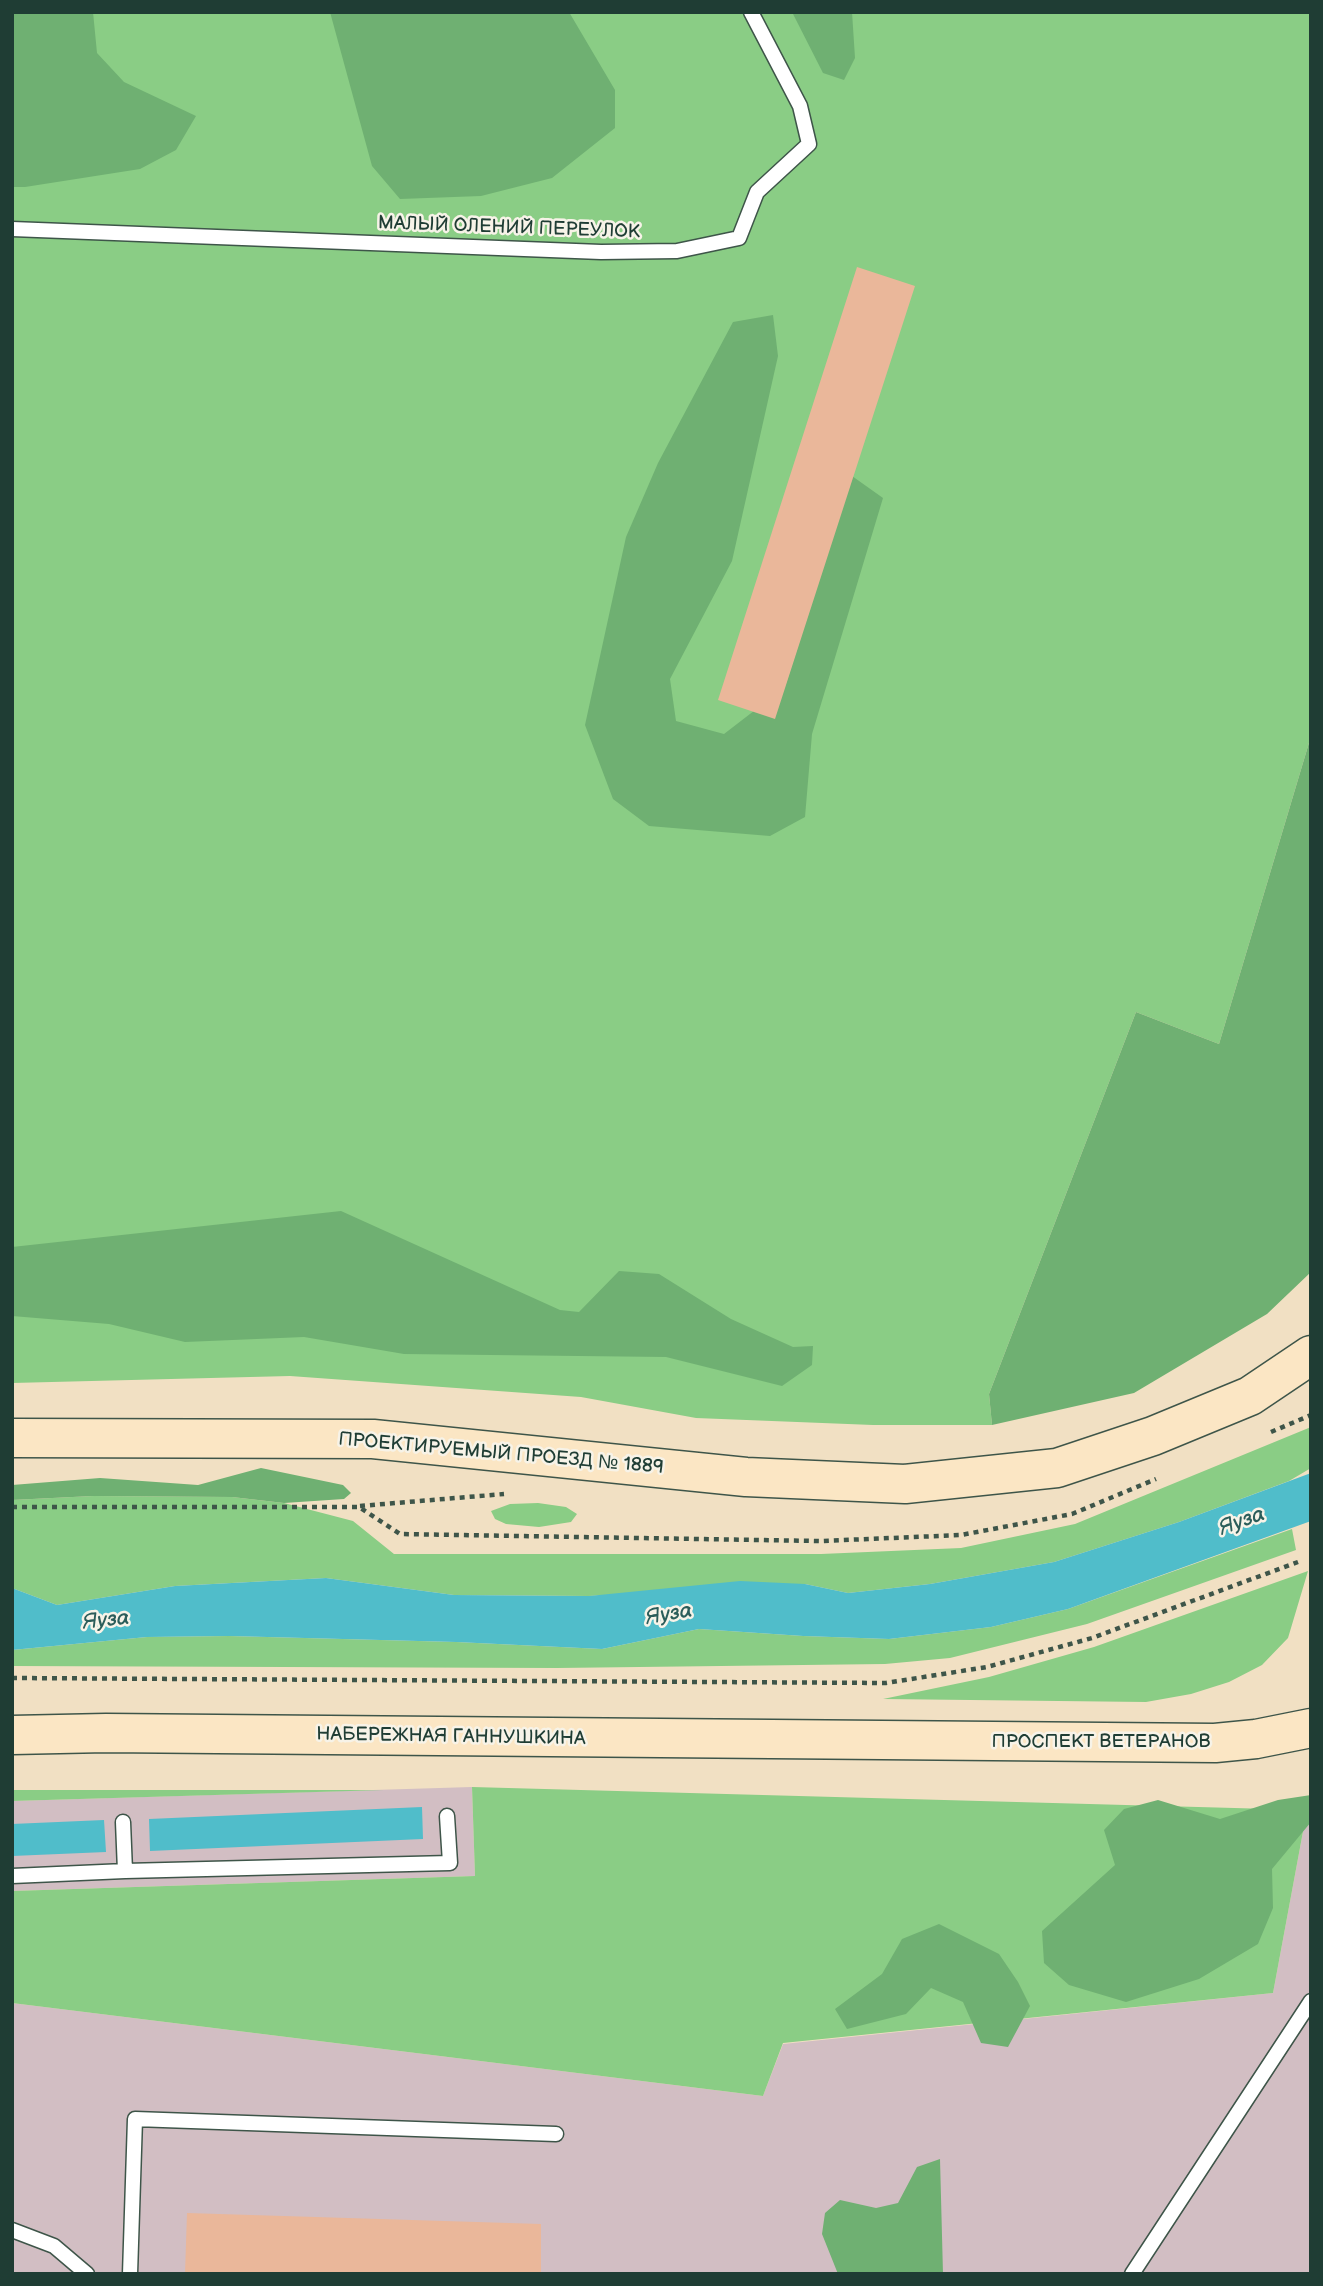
<!DOCTYPE html>
<meta charset="utf-8">
<style>
body{margin:0}
#map{position:relative;width:1323px;height:2286px;overflow:hidden;background:#f1e0c3;font-family:"Balsamiq Sans",sans-serif}
canvas{display:block}
.frame{position:absolute;inset:0;border:14px solid #1f3d34;pointer-events:none}
</style>
<div id="map">
<canvas width="1323" height="2286"></canvas>
<div class="frame"></div>
</div>
<script>
const ctx = document.querySelector('canvas').getContext('2d');
ctx.lineJoin = 'round';
function fill(path, color) { ctx.fillStyle = color; ctx.fill(path, 'evenodd'); }
const shape = rows => new Path2D(rows.map(r => 'M' + r).join(''));
function stroke(path, color, width, dash) { ctx.strokeStyle = color; ctx.lineWidth = width; ctx.lineCap = dash ? 'butt' : 'round'; ctx.setLineDash(dash || []); ctx.stroke(path); }
function label(font, color, halo, rows, align = 'center') {
  ctx.font = font + ' "Balsamiq Sans",sans-serif'; ctx.lineWidth = 5; ctx.setLineDash([]); ctx.textBaseline = 'middle'; ctx.strokeStyle = halo; ctx.fillStyle = color; for (const [text, x, y, turn = 0] of rows) {
    ctx.save(); ctx.translate(x, y); ctx.rotate((+turn || 0) * Math.PI / 180); ctx.textAlign = isNaN(turn) ? turn : align; if (halo) ctx.strokeText(text, 0, 0); ctx.fillText(text, 0, 0); ctx.restore();
  }
}
fill(shape([
 [472,1787,475,1876,12,1891,12,1801],
 [1307,1810,1311,1810,1311,2274,12,2274,12,2003,763,2096,783,2044,1273,1993]
]), '#d2bec3');
fill(shape([
 [12,12,1311,12,1311,736,1219,1044,1136,1012,989,1394,992,1425,873,1425,696,1418,581,1397,290,1376,12,1383],
 [1311,1427,1311,1468,1289,1481,1179,1522,1054,1562,930,1584,848,1593,805,1584,589,1596,454,1595,326,1578,175,1586,57,1605,12,1588,12,1500,93,1496,232,1497,284,1503,353,1521,394,1554,821,1554,961,1548,1075,1524],
 [538,1503,566,1507,577,1514,571,1522,539,1527,506,1524,495,1519,491,1511,510,1504],
 [1292,1529,1296,1550,1087,1624,950,1658,885,1664,557,1668,12,1666,12,1650,147,1637,229,1636,456,1642,602,1649,699,1629,803,1636,889,1639,991,1627,1068,1609],
 [1308,1571,1288,1638,1262,1665,1229,1682,1191,1694,1146,1702,883,1699,989,1677,1094,1647],
 [472,1787,1307,1810,1273,1993,783,2043,763,2096,12,2003,12,1891,475,1876],
 [12,1790,384,1790,12,1801]
]), '#8acd85');
fill(shape([
 [12,12,93,12,97,53,124,82,196,116,176,150,140,169,25,187,12,187],
 [330,12,569,12,615,90,615,128,552,178,481,196,400,199,372,166],
 [792,12,852,12,855,58,844,80,823,73],
 [773,315,778,356,732,561,670,679,676,721,724,734,785,687,852,476,883,498,812,734,805,817,770,836,649,826,613,799,585,725,626,537,658,463,733,322],
 [1311,736,1311,1272,1267,1314,1134,1393,992,1425,989,1394,1136,1012,1219,1044],
 [341,1211,560,1310,579,1312,619,1271,659,1274,731,1319,793,1347,813,1346,812,1365,782,1386,666,1357,404,1354,304,1337,185,1342,109,1324,12,1316,12,1247],
 [261,1468,343,1485,351,1493,344,1499,284,1503,232,1497,93,1496,12,1500,12,1485,100,1478,198,1485],
 [1311,1795,1311,1822,1272,1869,1273,1908,1258,1944,1199,1979,1126,2002,1069,1985,1044,1963,1042,1931,1115,1865,1104,1830,1124,1809,1158,1800,1220,1819,1278,1800],
 [939,1924,999,1954,1018,1982,1030,2006,1008,2047,981,2043,963,2002,931,1988,906,2014,847,2029,835,2009,882,1974,902,1939],
 [940,2159,943,2274,838,2274,822,2234,825,2213,840,2200,876,2208,898,2203,917,2167]
]), '#6fb072');
fill(shape([
 [1311,1473,1311,1521,1068,1609,991,1627,889,1639,803,1636,699,1629,602,1649,456,1642,229,1636,147,1637,12,1650,12,1588,57,1605,175,1586,326,1578,454,1595,589,1596,740,1581,805,1584,848,1593,930,1584,1054,1562,1179,1522],
 [422,1807,423,1839,150,1851,149,1819],
 [104,1820,106,1852,12,1856,12,1824]
]), '#50bdca');
fill(shape([
 [857,267,915,286,775,719,718,700],
 [187,2213,541,2224,541,2274,185,2274]
]), '#eab79a');
const lane = shape([
 [12,229,601,252,677,251,739,238,757,192,809,144,800,106,751,12],
 [123,1822,125,1871],
 [12,1876,125,1871,450,1863,447,1816],
 [12,2230,54,2246,87,2274],
 [130,2274,135,2119,556,2134],
 [1132,2274,1311,2001]
]);
const secondary = shape([
 [12,1438,373,1439,746,1477,905,1484,1057,1468,1153,1436,1250,1396,1311,1355],
 [12,1735,106,1733,1215,1743,1256,1739,1311,1728]
]);
stroke(lane, '#3e5549', 17);
stroke(secondary, '#3e5549', 41);
stroke(shape([
 [1271,1432,1311,1415],
 [360,1506,504,1494],
 [12,1507,359,1507,400,1534,821,1541,961,1535,1072,1514,1156,1479],
 [12,1678,886,1683,987,1667,1092,1638,1298,1562]
]), '#3e5549', 4.5, [5, 5]);
stroke(lane, '#fff', 14);
stroke(secondary, '#fbe6c4', 38);
label('19px', '#1f3d34', '#f7f3e8', [
 ["МАЛЫЙ ОЛЕНИЙ ПЕРЕУЛОК",509,228,2],
 ["ПРОЕКТИРУЕМЫЙ ПРОЕЗД № 1889",501,1454,5],
 ["НАБЕРЕЖНАЯ ГАННУШКИНА",451,1737,1],
 ["ПРОСПЕКТ ВЕТЕРАНОВ",1101,1742]
]);
label('italic 21px', '#2b5d5a', '#f7f3e8', [
 ["Яуза",1242,1522,-20],
 ["Яуза",669,1615,-10],
 ["Яуза",106,1621,-6]
]);
</script>
